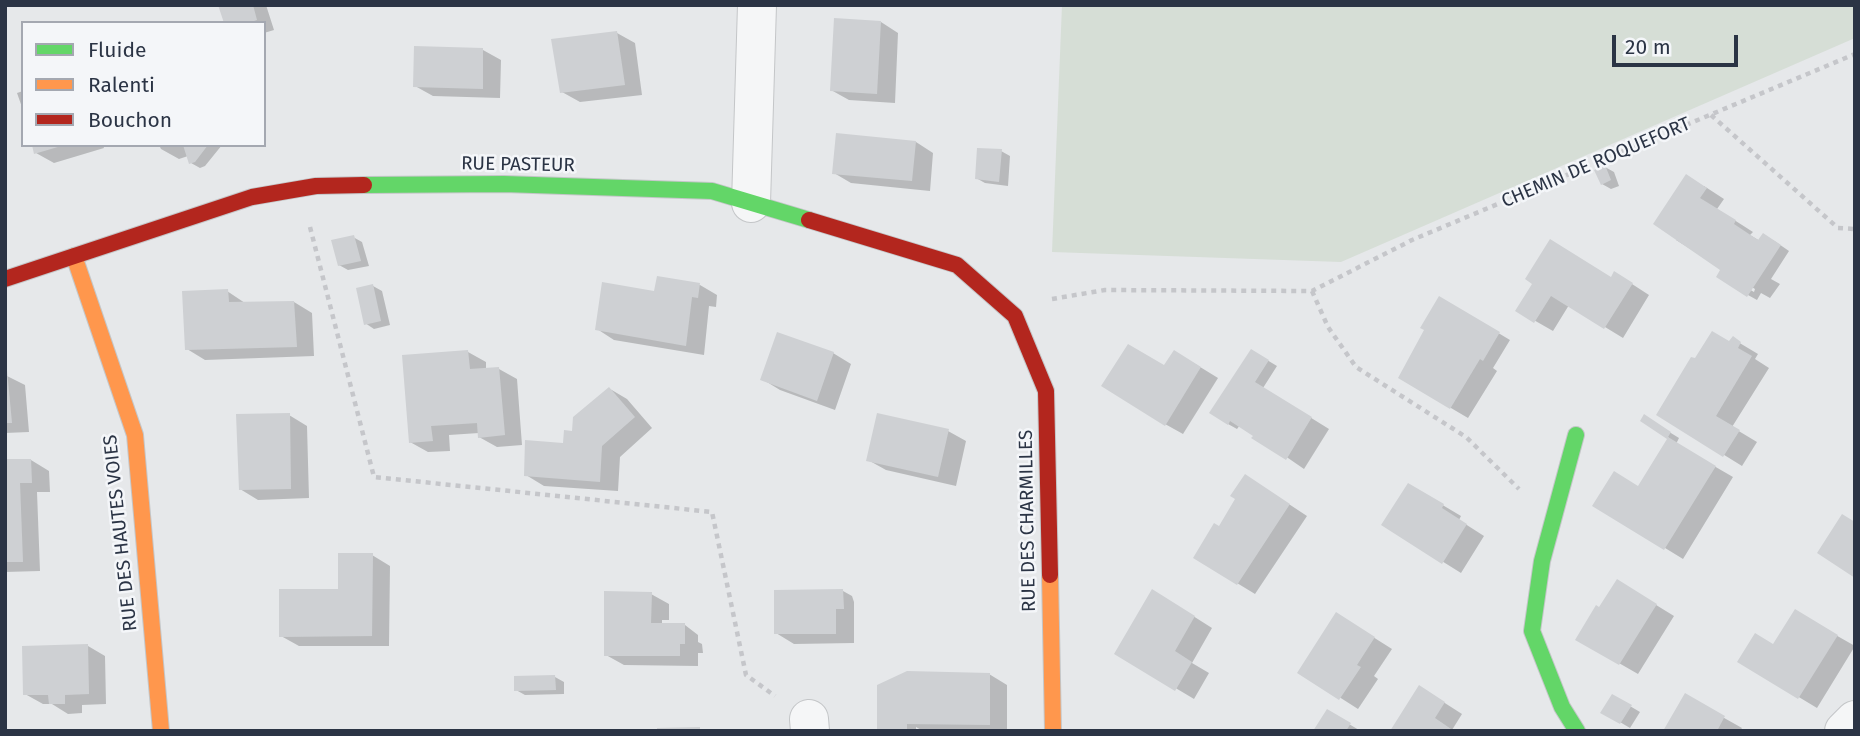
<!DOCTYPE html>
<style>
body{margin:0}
#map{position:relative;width:1860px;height:736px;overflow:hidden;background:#e6e8ea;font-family:"Fira Sans",sans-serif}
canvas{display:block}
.frame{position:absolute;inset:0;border:7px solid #2b3445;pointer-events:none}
.legend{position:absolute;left:21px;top:21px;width:245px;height:126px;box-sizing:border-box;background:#f4f6f9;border:2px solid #a4a8b1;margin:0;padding:9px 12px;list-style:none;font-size:21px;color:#2b3445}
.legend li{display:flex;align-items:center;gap:14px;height:35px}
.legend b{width:35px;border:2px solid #a4a8b1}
.scale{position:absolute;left:1612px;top:35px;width:126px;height:32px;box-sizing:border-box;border:4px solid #2b3445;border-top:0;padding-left:9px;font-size:21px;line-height:24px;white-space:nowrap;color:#2b3445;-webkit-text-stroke:5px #f4f6f9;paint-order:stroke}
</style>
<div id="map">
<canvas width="1860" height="736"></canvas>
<div class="frame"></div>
<ul class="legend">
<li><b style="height:9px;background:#63d668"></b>Fluide</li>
<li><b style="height:9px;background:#ff974d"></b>Ralenti</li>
<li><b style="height:9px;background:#b3261e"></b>Bouchon</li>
</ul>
<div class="scale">20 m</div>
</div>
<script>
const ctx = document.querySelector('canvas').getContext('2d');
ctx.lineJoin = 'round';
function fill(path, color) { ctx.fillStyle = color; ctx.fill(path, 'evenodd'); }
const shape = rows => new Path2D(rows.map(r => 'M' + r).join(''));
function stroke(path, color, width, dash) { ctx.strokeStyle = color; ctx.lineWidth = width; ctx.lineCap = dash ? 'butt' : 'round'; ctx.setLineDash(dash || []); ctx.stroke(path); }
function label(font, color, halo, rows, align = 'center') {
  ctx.font = font + ' "Fira Sans",sans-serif'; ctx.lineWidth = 5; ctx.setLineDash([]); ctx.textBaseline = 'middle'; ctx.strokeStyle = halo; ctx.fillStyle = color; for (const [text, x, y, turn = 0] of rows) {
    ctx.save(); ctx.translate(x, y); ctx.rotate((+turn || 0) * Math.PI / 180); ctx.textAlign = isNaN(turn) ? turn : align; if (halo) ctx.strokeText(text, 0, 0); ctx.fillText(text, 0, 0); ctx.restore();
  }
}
fill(shape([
 [1062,5,1855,5,1855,38,1341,262,1052,252]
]), '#d6ded6');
fill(shape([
 [220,5,266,5,274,30,264,33,264,23,226,23],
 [881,22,898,33,895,103,849,100,831,90],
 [617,33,635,43,642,95,580,102,562,92],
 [483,50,501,60,500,98,433,96,415,86],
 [23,91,23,110,17,93],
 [916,142,933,153,930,191,851,183,834,173],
 [34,145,103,145,104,148,54,163,36,153],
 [159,145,222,145,205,166,200,168,191,163,188,156,179,159,161,149],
 [1001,151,1010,156,1008,186,985,183,976,178],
 [1605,167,1614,172,1619,186,1611,189,1602,184],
 [1704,186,1724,199,1717,209,1753,232,1750,235,1760,241,1773,240,1789,251,1771,279,1780,284,1770,298,1761,293,1757,300,1748,295,1721,273,1754,292,1755,289,1676,240],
 [353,237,362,242,369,266,348,270,339,265],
 [1612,279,1632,284,1649,295,1623,338,1569,305,1553,331,1518,311,1535,283],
 [700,285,717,295,716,307,709,306,704,355,614,340,597,329,656,293],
 [373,286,382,291,390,325,374,329,365,323],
 [227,291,245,303,294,302,312,313,314,356,205,360,187,349],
 [1460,310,1510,340,1493,368,1497,371,1468,418,1400,378],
 [1733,339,1758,354,1755,359,1769,368,1732,427,1757,442,1742,466,1658,414,1696,361],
 [1252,351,1277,366,1263,388,1329,429,1304,469,1240,425,1237,429,1228,424],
 [468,352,486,362,486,370,499,369,517,379,522,445,497,447,479,437,479,433,449,435,450,451,428,452,410,442],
 [833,353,851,364,835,410,780,390,762,379],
 [1192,362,1218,378,1183,434,1165,424,1165,367],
 [5,375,25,385,29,432,5,433],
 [610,389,627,399,652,428,620,457,618,491,544,486,526,475,564,445],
 [289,415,307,426,309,498,258,500,240,489],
 [1642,421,1653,422,1679,438,1676,444,1733,477,1683,559,1595,505,1639,488,1669,438],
 [948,431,966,441,956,486,886,470,868,460],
 [31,460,49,471,50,492,37,492,40,571,5,572,5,461],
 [1409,485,1461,516,1459,520,1484,536,1461,573,1384,525],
 [1263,487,1307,516,1255,594,1196,558,1219,528],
 [372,555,390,566,389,646,299,646,281,636,339,591],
 [843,591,852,596,854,602,854,643,794,644,776,633],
 [1635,592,1674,616,1638,674,1577,639],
 [651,594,669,604,669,620,662,620,662,625,685,625,698,635,698,642,702,644,703,653,698,653,698,666,624,665,606,655],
 [1171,602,1212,628,1192,663,1209,673,1194,699,1117,653],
 [1795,612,1855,646,1817,708,1739,661,1774,646],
 [1354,625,1392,649,1374,676,1378,679,1358,709,1300,672],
 [88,646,105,656,106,704,82,705,82,713,68,714,52,704,43,704,25,694],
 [989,674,1007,685,1007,731,923,731,916,727,916,731,879,731],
 [555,677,564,682,564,694,525,695,516,690],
 [1613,696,1640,712,1630,728,1603,712],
 [1685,696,1742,728,1740,731,1665,731],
 [1437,698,1462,714,1452,730,1392,731],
 [1327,711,1359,730,1315,731]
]), '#0003');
fill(shape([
 [218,5,253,5,257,20,248,23,224,23],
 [834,18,881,21,877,94,830,91],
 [617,31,625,85,560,93,551,39],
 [414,46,483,48,483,89,413,87],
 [836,133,916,141,912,181,832,174],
 [32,145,61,145,61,146,34,154],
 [183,145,208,145,195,162,189,164],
 [977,148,1002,149,999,182,975,179],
 [1605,165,1611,180,1601,185,1594,170],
 [1686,174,1707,188,1700,198,1736,220,1734,224,1758,240,1763,233,1781,245,1747,297,1716,277,1720,270,1653,224],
 [354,235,361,261,338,266,331,240],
 [1550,239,1611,277,1614,271,1633,283,1604,329,1551,296,1534,323,1515,311,1532,284,1525,279],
 [657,276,700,283,698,298,692,297,686,346,595,330,602,282,654,291],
 [373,284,381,321,364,325,356,288],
 [228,289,229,302,294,301,297,347,185,350,182,291],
 [1439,296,1500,332,1483,361,1480,359,1450,409,1398,378,1424,330,1420,328],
 [1712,331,1729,341,1733,336,1741,342,1738,348,1752,356,1716,416,1740,430,1723,457,1656,415,1691,357,1695,358],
 [777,332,834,352,817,401,760,380],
 [1128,344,1164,365,1174,350,1201,367,1165,426,1101,386],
 [1251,349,1269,360,1255,382,1312,417,1286,460,1251,438,1253,436,1230,421,1228,425,1209,413],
 [468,350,470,369,499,367,505,435,478,438,477,423,431,426,433,441,409,443,402,355],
 [5,370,7,370,12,423,5,423],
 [609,387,635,417,602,446,600,482,524,476,525,440,563,443,564,430,572,431,573,417],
 [290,413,291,489,239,490,236,414],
 [877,413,949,429,938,477,866,461],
 [1644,414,1671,432,1668,437,1716,466,1664,550,1592,506,1614,471,1638,486,1667,439,1640,421],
 [5,459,31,459,32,483,20,483,23,562,5,562],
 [1245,474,1290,504,1237,585,1193,558,1214,523,1219,526,1235,499,1230,496],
 [1408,483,1444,504,1442,508,1467,524,1442,564,1381,525],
 [1842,514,1855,522,1855,578,1817,553],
 [338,553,373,553,372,636,279,637,279,589,338,589],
 [1617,579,1657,604,1619,665,1575,640,1596,605,1599,607],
 [843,589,844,609,836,609,836,634,774,634,774,590],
 [1152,589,1195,616,1175,651,1192,662,1175,691,1114,654],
 [604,591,652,592,651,623,685,623,685,644,680,644,680,656,604,656],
 [1795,609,1838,635,1798,699,1737,662,1755,633,1773,644],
 [1336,612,1375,637,1357,665,1361,667,1339,700,1297,673],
 [88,644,89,694,65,695,65,704,49,704,48,695,23,695,22,646],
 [907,671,990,673,990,725,907,724,907,731,877,731,877,685],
 [555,675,556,690,514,691,514,676],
 [1419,685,1445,702,1435,718,1454,731,1390,731],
 [1685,693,1725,716,1717,731,1663,731],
 [1612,694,1632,705,1620,724,1600,713],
 [1327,709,1351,723,1346,731,1313,731],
 [700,727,700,731,657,731,657,728]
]), '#ced0d3');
const street = shape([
 [751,203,757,5],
 [809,719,810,731],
 [1844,731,1855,720]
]);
const fast = shape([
 [364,185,504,184,712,191,809,220],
 [1576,435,1542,561,1532,631,1562,707,1577,731]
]);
const slow = shape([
 [74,256,135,435,161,731],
 [1050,575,1053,731]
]);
const jam = shape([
 [809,220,957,265,1015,316,1046,391,1050,575],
 [5,279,252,197,316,186,364,185]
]);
stroke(street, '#c4c6c8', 40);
stroke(fast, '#c4c6c8', 18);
stroke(slow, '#c4c6c8', 18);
stroke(jam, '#c4c6c8', 18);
stroke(shape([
 [1711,115,1838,228,1855,229],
 [310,227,374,477,712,512,746,675,775,696],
 [1312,291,1328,327,1356,367,1466,437,1519,489],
 [1052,299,1105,290,1312,291,1412,240,1855,54]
]), '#c5c6ca', 4.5, [5, 5]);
stroke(street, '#f5f6f7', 38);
stroke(fast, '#63d668', 16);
stroke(slow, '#ff974d', 16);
stroke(jam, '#b3261e', 16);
label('19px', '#2b3445', '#f4f6f9', [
 ["CHEMIN DE ROQUEFORT",1596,163,-23],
 ["RUE PASTEUR",518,165,1],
 ["RUE DES CHARMILLES",1028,521,-91],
 ["RUE DES HAUTES VOIES",121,533,-96]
]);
</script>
